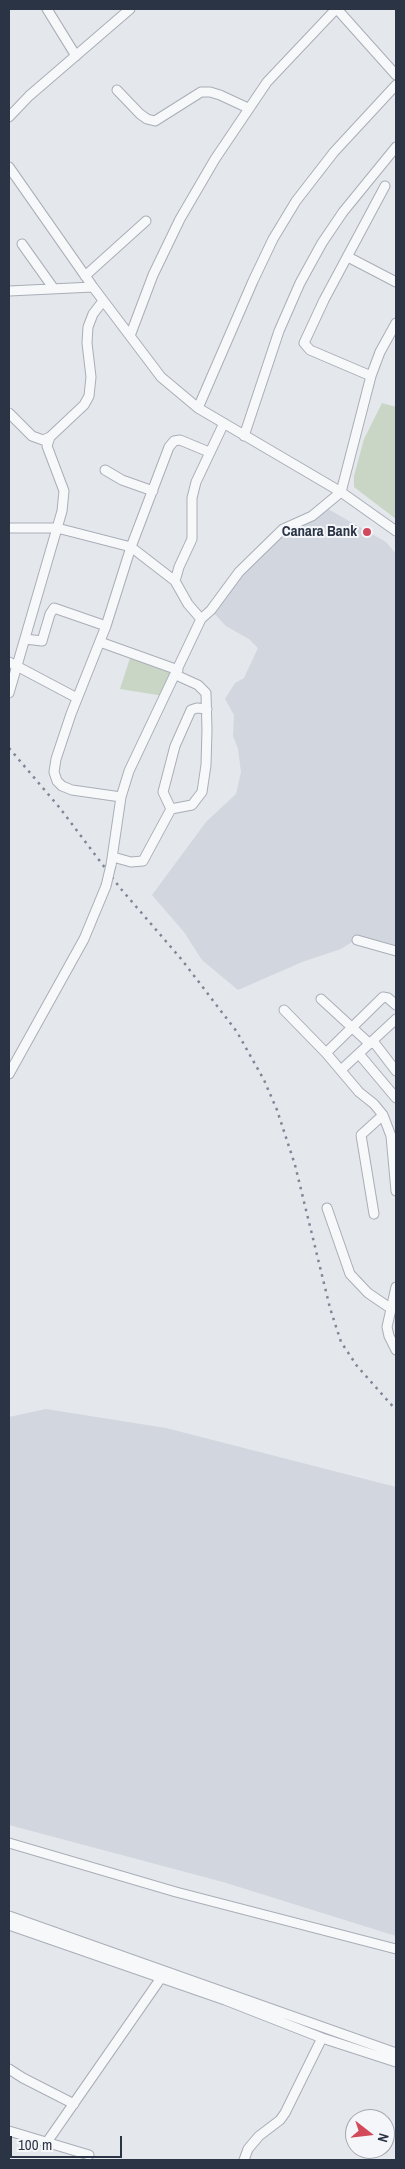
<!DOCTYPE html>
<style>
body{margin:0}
#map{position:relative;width:405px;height:2169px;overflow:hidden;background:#e4e7ec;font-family:"Archivo Narrow",sans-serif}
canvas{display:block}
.frame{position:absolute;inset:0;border:10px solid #2b3445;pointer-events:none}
.north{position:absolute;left:345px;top:2109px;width:50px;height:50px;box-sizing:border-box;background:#f4f6f9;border:1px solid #a4a8b1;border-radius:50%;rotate:106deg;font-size:14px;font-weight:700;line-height:20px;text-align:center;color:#2b3445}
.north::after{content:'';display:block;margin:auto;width:18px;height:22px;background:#d1495b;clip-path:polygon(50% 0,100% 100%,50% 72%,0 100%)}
.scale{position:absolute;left:10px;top:2136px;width:112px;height:22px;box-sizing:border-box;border:2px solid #2b3445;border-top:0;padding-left:6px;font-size:15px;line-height:18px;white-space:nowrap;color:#2b3445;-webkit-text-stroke:4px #f4f6f9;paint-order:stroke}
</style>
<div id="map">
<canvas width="405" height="2169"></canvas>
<div class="frame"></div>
<div class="north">N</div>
<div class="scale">100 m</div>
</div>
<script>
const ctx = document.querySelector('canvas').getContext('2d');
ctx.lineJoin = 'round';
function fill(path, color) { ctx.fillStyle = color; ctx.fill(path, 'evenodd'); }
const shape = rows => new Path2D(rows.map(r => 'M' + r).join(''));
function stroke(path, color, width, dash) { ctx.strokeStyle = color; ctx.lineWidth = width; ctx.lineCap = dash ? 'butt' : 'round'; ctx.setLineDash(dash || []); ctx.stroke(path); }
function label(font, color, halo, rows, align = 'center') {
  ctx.font = font + ' "Archivo Narrow",sans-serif'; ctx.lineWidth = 4; ctx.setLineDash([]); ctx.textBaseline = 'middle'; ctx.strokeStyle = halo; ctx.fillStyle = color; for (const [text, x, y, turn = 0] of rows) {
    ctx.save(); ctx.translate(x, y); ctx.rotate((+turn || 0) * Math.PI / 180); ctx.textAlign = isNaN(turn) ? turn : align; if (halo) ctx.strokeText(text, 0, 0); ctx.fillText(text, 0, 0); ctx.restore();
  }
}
fill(shape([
 [323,508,328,509,386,542,396,554,396,951,355,940,341,949,302,962,238,990,202,960,184,932,152,895,206,822,236,794,241,772,238,749,233,736,234,715,225,699,235,683,244,678,258,648,249,639,226,626,211,610,269,541],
 [46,1409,166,1428,396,1487,396,1936,223,1882,9,1825,9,1417]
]), '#d2d6de');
fill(shape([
 [382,403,396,407,396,519,354,487,354,476,364,439],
 [130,658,174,673,164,696,120,689]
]), '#c9d6c5');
const minor = shape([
 [47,9,76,56],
 [337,9,396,75],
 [117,90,140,114,147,119,155,121,201,92,210,92,220,95,248,108],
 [9,117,29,96,130,9],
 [9,167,93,287,161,377,198,408,341,492,396,531],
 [22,244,54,289],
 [348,257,396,282],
 [85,276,146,221],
 [9,291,93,287],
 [130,336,153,275,180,219,215,159,267,82,336,9],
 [371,376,310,350,304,343,324,300,385,186],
 [198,408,253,281,273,239,296,201,334,152,396,85],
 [9,413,32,436,43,440,50,437],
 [244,436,279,331,300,283,322,243,343,212,396,147],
 [105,470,122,480,153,491],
 [9,528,57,528,131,547,175,581],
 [201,619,188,604,175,581,179,567,192,539,192,498,196,482,224,423],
 [25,639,42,641,50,614,54,608,106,626],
 [100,642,178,670],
 [9,662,77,698],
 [9,693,62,511,64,491,47,446,50,437,84,405,89,396,91,377,87,343,88,327,93,314,103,301],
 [121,797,72,790,62,786,57,781,54,772,56,759,71,714,106,626,131,547,169,447,174,441,180,440,209,452],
 [171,809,163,792,175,746,191,710,197,708,207,709],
 [113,857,131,862,143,861,171,809,192,805,202,792,206,765,207,730,206,693,198,685,176,675],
 [111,865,121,797,129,771,201,619,211,610,239,572,283,529,312,516,341,492,371,376,380,352,396,323],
 [357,940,396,951],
 [321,999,370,1044],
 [284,1010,326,1053,359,1092,374,1104,383,1115,391,1136,396,1191],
 [373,1041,396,1071],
 [326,1053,383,997,388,998,396,1005],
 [359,1054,396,1098],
 [341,1070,396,1019],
 [9,1074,84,939,106,886],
 [327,1208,350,1274,368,1293,390,1308],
 [374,1214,361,1135,383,1115],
 [396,1287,387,1327,389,1336,396,1350],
 [9,1843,176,1892,396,1949],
 [9,1916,396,2053],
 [9,1925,225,2000,322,2038,396,2062],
 [9,2069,23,2078,74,2104],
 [9,2131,89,2155],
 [47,2142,161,1978],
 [244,2160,248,2149,259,2136,280,2120,285,2113,322,2038]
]);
stroke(minor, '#a9aeb7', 11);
stroke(minor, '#f7f8fa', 9);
stroke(shape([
 [9,748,59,807,121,889,182,960,237,1032,264,1080,277,1110,295,1165,330,1308,341,1342,357,1366,396,1410]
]), '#7d8696', 2.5, [2.5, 5]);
const minorBridge = shape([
 [106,886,111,865]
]);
stroke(minorBridge, '#a9aeb7', 11, []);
stroke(minorBridge, '#f7f8fa', 9);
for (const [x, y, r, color] of [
 [367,532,5,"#d1495b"]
]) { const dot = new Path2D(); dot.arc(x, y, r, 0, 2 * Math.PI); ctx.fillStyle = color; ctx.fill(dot); stroke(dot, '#f4f6f9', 2); }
label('bold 15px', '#2b3445', '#f4f6f9', [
 ["Canara Bank",357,532]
], 'right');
</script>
